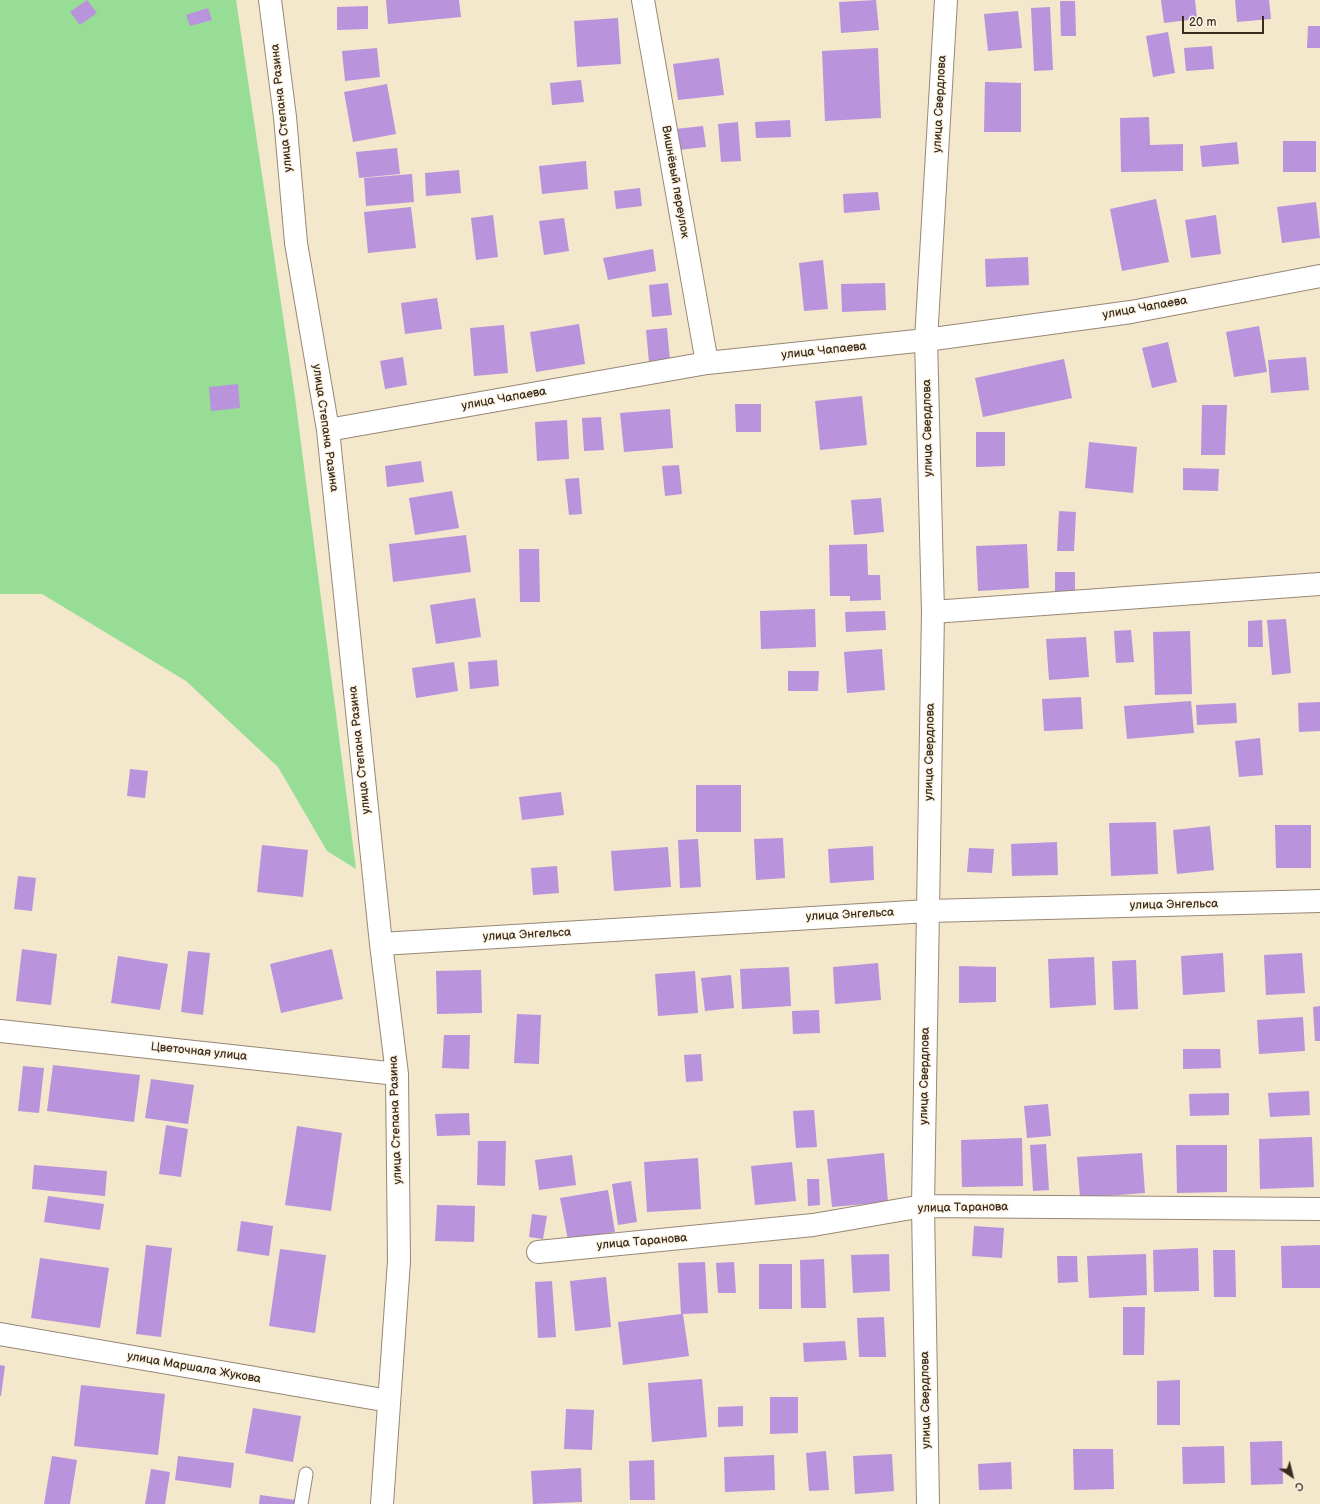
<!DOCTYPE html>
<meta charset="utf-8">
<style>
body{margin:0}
#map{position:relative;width:1320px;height:1504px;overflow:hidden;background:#f3e7cc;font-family:"Balsamiq Sans",sans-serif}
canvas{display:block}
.north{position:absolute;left:1272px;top:1456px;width:40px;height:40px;-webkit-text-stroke:3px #fcf5e5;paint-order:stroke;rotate:145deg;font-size:11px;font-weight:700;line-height:16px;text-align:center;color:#3b2a1e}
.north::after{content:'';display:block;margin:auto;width:14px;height:18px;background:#3b2a1e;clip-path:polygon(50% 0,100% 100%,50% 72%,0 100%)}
.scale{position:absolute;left:1182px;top:16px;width:82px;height:18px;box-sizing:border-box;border:2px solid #3b2a1e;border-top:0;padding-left:5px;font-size:12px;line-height:14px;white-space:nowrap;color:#3b2a1e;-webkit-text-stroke:3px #fcf5e5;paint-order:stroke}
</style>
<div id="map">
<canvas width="1320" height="1504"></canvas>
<div class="north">С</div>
<div class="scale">20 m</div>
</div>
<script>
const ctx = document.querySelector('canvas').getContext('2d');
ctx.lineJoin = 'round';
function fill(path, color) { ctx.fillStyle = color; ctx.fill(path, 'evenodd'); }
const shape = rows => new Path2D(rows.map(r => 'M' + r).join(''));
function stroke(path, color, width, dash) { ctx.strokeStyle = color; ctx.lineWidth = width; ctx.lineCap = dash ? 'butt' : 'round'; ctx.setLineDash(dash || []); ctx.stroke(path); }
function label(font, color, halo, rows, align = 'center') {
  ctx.font = font + ' "Balsamiq Sans",sans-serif'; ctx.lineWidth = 3; ctx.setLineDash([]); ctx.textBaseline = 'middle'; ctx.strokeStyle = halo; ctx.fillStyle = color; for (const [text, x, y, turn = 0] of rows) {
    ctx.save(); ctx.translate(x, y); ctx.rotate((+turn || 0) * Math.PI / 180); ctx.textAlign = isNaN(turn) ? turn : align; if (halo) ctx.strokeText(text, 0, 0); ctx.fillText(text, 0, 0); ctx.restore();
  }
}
fill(shape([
 [0,0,236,0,295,397,356,869,327,851,278,767,186,681,42,594,0,594]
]), '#97dd96');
fill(shape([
 [87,0,97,13,80,25,70,12],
 [386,0,459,0,461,17,388,24],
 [876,0,879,30,841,33,839,2],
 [1161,0,1195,0,1197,19,1164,23],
 [1235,0,1269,0,1271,19,1237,22],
 [1060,1,1075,1,1076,36,1061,36],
 [368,6,368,29,337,30,337,7],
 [1050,7,1053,70,1034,71,1031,8],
 [208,8,212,20,190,26,186,15],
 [1018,11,1022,48,988,51,984,14],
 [618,18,621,64,577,67,574,21],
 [1308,26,1320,26,1320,48,1307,48],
 [1168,32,1175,73,1153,77,1146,36],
 [1212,46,1214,69,1186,71,1184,48],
 [377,48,380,77,345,81,342,51],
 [878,48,881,118,825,121,822,51],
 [719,58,724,95,678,100,673,64],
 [581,80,584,102,552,105,550,83],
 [985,82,1021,83,1021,132,984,132],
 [387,84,396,134,353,142,344,92],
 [1149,117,1150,145,1183,144,1183,171,1121,172,1120,118],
 [790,120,791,137,756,138,755,122],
 [738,122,741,161,721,162,718,124],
 [703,126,706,147,678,150,675,129],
 [1283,141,1316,141,1316,172,1283,172],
 [1237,142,1239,164,1202,167,1200,146],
 [397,148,400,174,359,178,356,152],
 [586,161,588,189,542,194,539,166],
 [459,170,461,193,426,196,425,173],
 [412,174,414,202,366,206,364,178],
 [640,188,642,206,616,209,614,191],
 [878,192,880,210,844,213,843,194],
 [1156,199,1169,262,1122,271,1110,209],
 [1316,202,1320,238,1282,243,1277,207],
 [411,207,416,248,368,253,364,212],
 [493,215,498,257,476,260,471,218],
 [1216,215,1221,254,1191,258,1185,220],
 [564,218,569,251,544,255,539,221],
 [653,249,656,271,608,280,603,258],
 [1028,257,1029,285,986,287,985,259],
 [823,260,828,309,804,311,799,263],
 [668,283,672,315,652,317,649,285],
 [885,283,886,310,842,312,841,284],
 [437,298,442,329,405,334,401,303],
 [579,324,585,364,536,372,530,332],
 [504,325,508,373,474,376,470,328],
 [1259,326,1267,372,1234,377,1226,332],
 [667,328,670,360,649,362,646,330],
 [1168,342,1177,382,1152,388,1142,348],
 [403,357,407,385,385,389,380,361],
 [1306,357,1309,390,1271,393,1268,360],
 [1064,359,1072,398,983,417,975,378],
 [238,384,240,408,211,411,209,387],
 [862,396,867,445,820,450,815,401],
 [735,404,761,404,761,432,736,432],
 [1202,405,1227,405,1225,455,1201,455],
 [670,409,673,448,624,452,620,413],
 [601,417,604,450,584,451,582,418],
 [567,420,569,459,537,461,535,422],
 [976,432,1005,432,1005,466,976,467],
 [1089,442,1137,447,1133,493,1085,488],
 [421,461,424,482,387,487,385,466],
 [679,465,682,494,665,496,662,466],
 [1183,468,1219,469,1218,491,1183,490],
 [579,478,582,514,569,515,565,479],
 [452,491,459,528,415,535,409,498],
 [881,498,884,532,854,535,851,500],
 [1059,511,1076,512,1074,551,1057,551],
 [466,535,471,572,393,582,389,544],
 [867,544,868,575,880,575,881,600,850,601,850,596,830,596,829,545],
 [1027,544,1029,588,978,591,976,546],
 [519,549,539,549,540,602,520,602],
 [1055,572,1075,572,1075,597,1055,597],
 [475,598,481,637,436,644,430,605],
 [815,609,816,647,761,649,760,611],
 [885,611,886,630,846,632,845,612],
 [1286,619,1291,673,1272,675,1267,620],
 [1262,620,1263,647,1248,647,1248,621],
 [1131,630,1134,662,1116,663,1114,631],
 [1190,631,1192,694,1155,695,1153,632],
 [1086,637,1089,677,1049,680,1046,639],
 [882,649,885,690,847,693,844,652],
 [497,660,499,686,470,689,468,662],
 [454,662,458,691,416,698,412,668],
 [788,671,819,671,818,691,788,691],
 [1081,697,1083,729,1044,731,1042,699],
 [1191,701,1194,733,1127,739,1124,706],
 [1320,702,1320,731,1299,732,1298,703],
 [1236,703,1237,723,1197,725,1196,705],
 [1260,738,1263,775,1239,777,1235,741],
 [130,769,148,771,145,798,127,796],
 [696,785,741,785,741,832,696,832],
 [561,792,564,815,522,820,519,797],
 [1156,822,1158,874,1111,876,1109,823],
 [1275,825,1311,825,1311,868,1276,868],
 [1210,826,1214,870,1177,874,1173,830],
 [783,838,785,878,756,880,754,839],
 [698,839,701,887,680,888,678,840],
 [1057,842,1058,875,1012,876,1011,844],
 [262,845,308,850,303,897,257,892],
 [873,846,874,880,830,883,828,849],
 [668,847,671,887,614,891,611,851],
 [969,848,994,849,992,873,967,872],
 [557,866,559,893,533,895,531,868],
 [18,876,36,878,32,911,14,909],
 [22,949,57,954,51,1005,16,1001],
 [332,949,343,999,281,1013,270,964],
 [188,951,210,953,203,1015,181,1012],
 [1223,953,1225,992,1183,995,1181,956],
 [1302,953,1305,993,1266,995,1264,955],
 [118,956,168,964,160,1010,111,1003],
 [1094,957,1096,1005,1050,1008,1048,959],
 [1136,960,1138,1009,1114,1010,1112,961],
 [878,963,881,1000,835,1004,833,967],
 [959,966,996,967,996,1002,959,1003],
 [789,967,791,1006,742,1009,740,969],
 [481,970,482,1013,437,1014,436,971],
 [695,971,698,1013,658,1016,655,974],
 [731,975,734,1008,705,1011,701,978],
 [1320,1006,1320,1041,1315,1041,1313,1007],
 [819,1010,820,1033,793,1034,792,1011],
 [517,1014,541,1015,539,1064,514,1063],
 [1303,1017,1305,1051,1259,1054,1257,1020],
 [444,1035,470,1035,469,1069,442,1068],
 [1183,1049,1220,1049,1221,1068,1183,1069],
 [701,1054,703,1081,686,1082,684,1055],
 [53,1065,140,1075,134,1122,47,1111],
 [23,1066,44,1068,39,1113,18,1111],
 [151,1079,194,1085,188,1124,145,1118],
 [1309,1091,1310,1115,1270,1117,1268,1093],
 [1229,1093,1229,1115,1190,1116,1189,1094],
 [1048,1104,1051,1136,1027,1138,1024,1106],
 [814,1110,817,1147,796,1148,793,1111],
 [469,1113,470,1135,437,1136,435,1114],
 [166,1125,188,1129,181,1177,159,1174],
 [297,1126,342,1133,331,1211,285,1205],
 [1312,1137,1314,1187,1260,1189,1259,1139],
 [1022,1138,1023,1186,962,1187,961,1140],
 [478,1141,506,1141,505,1186,477,1185],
 [1046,1144,1049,1190,1033,1191,1030,1145],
 [1176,1145,1227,1145,1227,1192,1177,1193],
 [884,1153,888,1202,832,1207,827,1159],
 [1142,1153,1145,1193,1080,1198,1077,1157],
 [572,1155,576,1185,539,1190,535,1160],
 [698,1158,701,1209,647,1212,644,1162],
 [792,1162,796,1201,755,1205,751,1166],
 [34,1165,107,1171,105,1196,32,1189],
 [807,1179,819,1179,820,1205,808,1206],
 [631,1181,637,1222,618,1225,612,1184],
 [608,1190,615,1232,568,1240,560,1198],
 [48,1196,104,1204,100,1230,44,1222],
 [437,1205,475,1206,474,1242,435,1241],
 [532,1214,547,1216,543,1239,529,1237],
 [241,1221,273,1226,269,1256,237,1251],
 [974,1226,1004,1228,1002,1258,972,1256],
 [146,1245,172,1248,161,1337,136,1334],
 [1320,1245,1320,1288,1282,1288,1281,1246],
 [1198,1248,1199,1291,1154,1292,1153,1250],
 [280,1249,326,1255,315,1333,269,1326],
 [1213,1250,1235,1250,1236,1297,1214,1297],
 [889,1254,890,1291,853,1293,851,1255],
 [1146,1254,1147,1295,1089,1298,1087,1256],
 [1057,1256,1077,1256,1078,1282,1058,1283],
 [40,1258,109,1268,100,1328,31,1318],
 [824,1259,826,1308,801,1308,800,1260],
 [705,1262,708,1313,683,1314,689,1356,623,1365,618,1322,681,1314,678,1263],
 [734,1262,736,1293,718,1293,716,1263],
 [759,1264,792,1264,792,1309,759,1309],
 [606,1277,611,1327,575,1331,570,1281],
 [552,1281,556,1337,538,1338,535,1282],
 [1123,1307,1145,1307,1144,1355,1123,1355],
 [884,1317,886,1357,859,1357,857,1318],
 [845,1341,847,1360,804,1362,803,1343],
 [0,1365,5,1366,1,1396,0,1396],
 [702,1379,707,1437,652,1442,648,1383],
 [1180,1380,1180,1425,1157,1425,1157,1381],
 [81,1385,165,1394,158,1455,74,1446],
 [770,1397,798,1397,798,1433,770,1434],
 [743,1406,743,1426,718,1427,718,1407],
 [253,1408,301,1416,293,1462,245,1453],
 [566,1409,594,1410,592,1450,564,1449],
 [1282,1441,1283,1484,1251,1485,1250,1442],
 [1224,1446,1225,1483,1183,1484,1182,1447],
 [1073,1449,1113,1449,1114,1489,1074,1490],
 [826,1451,829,1490,809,1491,806,1453],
 [892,1454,894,1491,855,1494,853,1456],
 [774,1455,775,1490,725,1492,724,1457],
 [52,1456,77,1460,70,1504,44,1504],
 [178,1456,234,1463,231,1488,175,1480],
 [654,1460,655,1500,630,1500,629,1461],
 [1011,1462,1012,1489,979,1490,978,1464],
 [581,1468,582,1502,533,1504,531,1471],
 [151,1469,170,1472,165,1504,145,1504],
 [260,1495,296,1500,295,1504,259,1504]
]), '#b993db');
const lane = shape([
 [301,1504,306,1474]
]);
const street = shape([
 [270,0,285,117,296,243,328,430,381,944,397,1074,399,1261,382,1504],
 [643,0,707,363],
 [328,430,707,363,926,340,1131,312,1320,276],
 [933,612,1320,584],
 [381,944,928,911,1320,901],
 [0,1031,397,1074],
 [538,1252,813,1225,923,1206,1320,1209],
 [0,1334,389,1401],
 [928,1504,923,1206,933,612,926,340,946,0]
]);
stroke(lane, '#978875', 15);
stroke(street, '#978875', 24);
stroke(lane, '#fff', 13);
stroke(street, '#fff', 22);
label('12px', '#3b2a1e', '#fcf5e5', [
 ["улица Свердлова",940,104,-87],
 ["улица Степана Разина",282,108,-96],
 ["Вишнёвый переулок",675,182,80],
 ["улица Чапаева",1145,308,-10],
 ["улица Чапаева",824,351,-6],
 ["улица Чапаева",504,399,-10],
 ["улица Степана Разина",325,428,82],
 ["улица Свердлова",928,428,-91],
 ["улица Степана Разина",360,750,-96],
 ["улица Свердлова",930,752,-89],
 ["улица Энгельса",1174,905,-1],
 ["улица Энгельса",850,915,-3],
 ["улица Энгельса",527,935,-3],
 ["Цветочная улица",199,1052,6],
 ["улица Свердлова",925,1076,-89],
 ["улица Степана Разина",396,1120,-92],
 ["улица Таранова",963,1208,-1],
 ["улица Таранова",642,1242,-5],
 ["улица Маршала Жукова",194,1368,10],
 ["улица Свердлова",926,1400,-91]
]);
</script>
